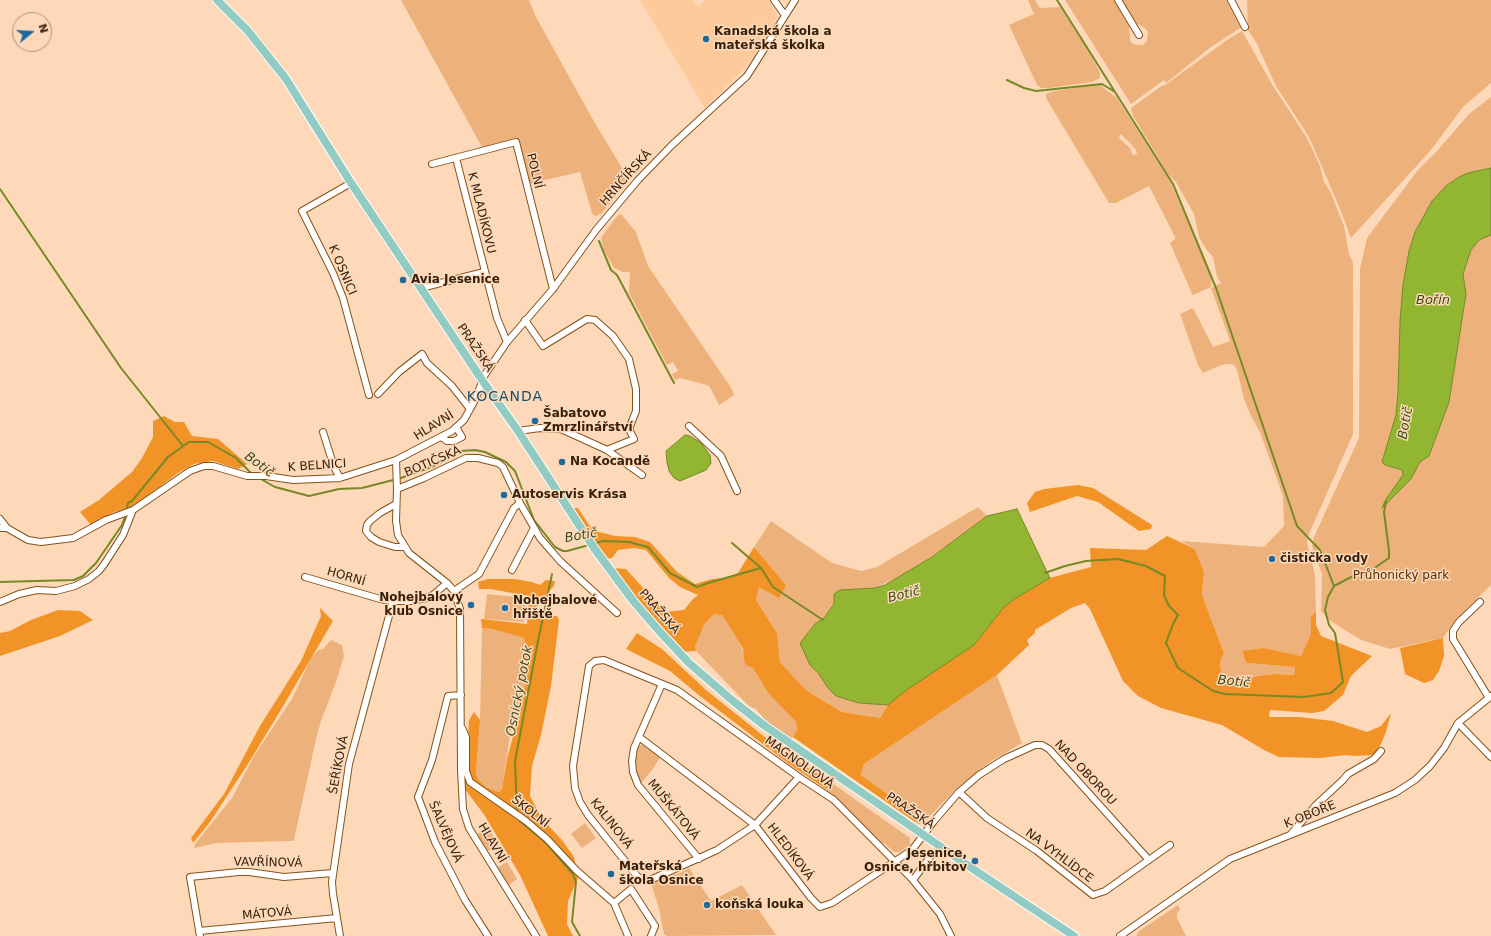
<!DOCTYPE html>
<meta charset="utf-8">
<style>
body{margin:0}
#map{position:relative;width:1491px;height:936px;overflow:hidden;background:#fdd9ba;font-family:"DejaVu Sans",sans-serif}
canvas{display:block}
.north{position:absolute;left:12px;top:12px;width:40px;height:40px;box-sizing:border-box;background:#fdd9ba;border:1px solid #ae8f74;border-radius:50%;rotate:72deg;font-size:11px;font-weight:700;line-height:16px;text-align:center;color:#37210b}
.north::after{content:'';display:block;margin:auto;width:14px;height:18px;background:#1f6a9d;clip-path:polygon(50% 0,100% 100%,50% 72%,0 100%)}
</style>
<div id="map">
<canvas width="1491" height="936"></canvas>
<div class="north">N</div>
</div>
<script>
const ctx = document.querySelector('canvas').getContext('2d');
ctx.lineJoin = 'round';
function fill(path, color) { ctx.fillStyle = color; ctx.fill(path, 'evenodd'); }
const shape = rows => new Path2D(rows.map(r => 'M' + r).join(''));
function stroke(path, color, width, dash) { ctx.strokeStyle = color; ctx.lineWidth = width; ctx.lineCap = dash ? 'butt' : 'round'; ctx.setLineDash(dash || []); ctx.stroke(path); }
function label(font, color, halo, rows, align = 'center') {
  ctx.font = font + ' "DejaVu Sans",sans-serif'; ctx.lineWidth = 3; ctx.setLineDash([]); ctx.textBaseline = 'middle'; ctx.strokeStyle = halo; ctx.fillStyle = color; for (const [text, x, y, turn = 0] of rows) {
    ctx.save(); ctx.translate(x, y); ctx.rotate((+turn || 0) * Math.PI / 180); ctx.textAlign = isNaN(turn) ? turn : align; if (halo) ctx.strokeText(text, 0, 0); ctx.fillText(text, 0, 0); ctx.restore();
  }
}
fill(shape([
 [640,0,693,0,698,6,705,0,768,0,778,17,754,56,744,69,705,108]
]), '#ffca9b');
fill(shape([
 [401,0,529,0,536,17,592,118,628,178,628,181,601,214,595,216,592,213,580,172,528,184,518,144,483,149],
 [1028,0,1035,0,1040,8,1060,7,1090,54,1100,73,1100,78,1092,82,1049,88,1041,88,1037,85,1009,25,1034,14],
 [1065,0,1114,0,1129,26,1130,40,1133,44,1138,45,1143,45,1147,41,1148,32,1145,28,1136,23,1122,0,1226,0,1242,27,1211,47,1166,83,1164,80,1131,104],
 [1247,0,1491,0,1491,83,1463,107,1431,150,1351,238,1338,204,1309,137,1276,86,1256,42,1248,30],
 [1242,31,1273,86,1307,138,1320,166,1324,182,1330,191,1344,226,1349,254,1353,262,1353,434,1309,534,1307,542,1315,575,1316,611,1311,617,1311,634,1301,656,1264,648,1242,652,1246,663,1295,667,1294,675,1273,674,1237,679,1222,679,1220,662,1224,653,1202,595,1204,572,1195,549,1181,541,1264,547,1284,526,1283,496,1260,432,1251,416,1244,399,1237,370,1234,365,1229,364,1221,365,1203,373,1198,365,1180,314,1193,308,1213,347,1230,341,1211,288,1221,283,1217,277,1213,257,1206,249,1199,237,1194,214,1176,182,1168,174,1133,116,1131,108,1160,87,1165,85,1227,40],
 [1095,85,1100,85,1116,97,1169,179,1212,278,1211,287,1193,295,1192,294,1170,243,1175,239,1175,237,1149,186,1116,203,1109,203,1046,98,1046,94,1054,91],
 [1121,134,1127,140,1136,150,1137,154,1134,155,1132,154,1130,148,1120,139,1119,137],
 [1491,97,1491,168,1480,170,1459,177,1446,186,1432,201,1400,321,1398,392,1396,415,1382,462,1385,465,1402,470,1403,475,1386,499,1383,507,1411,479,1420,462,1429,456,1449,402,1466,294,1463,274,1471,250,1479,240,1491,235,1491,585,1456,619,1443,638,1390,649,1361,640,1329,620,1321,611,1322,574,1312,546,1314,537,1359,438,1360,269,1367,238,1418,170,1436,152,1469,114],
 [621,214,636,232,648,266,732,389,734,395,719,405,710,387,707,385,680,378,675,380,672,374,678,371,673,362,667,365,629,293,630,272,623,272,614,268,604,250,601,238,603,235,617,216],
 [978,507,987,516,932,557,899,577,875,588,840,590,834,594,834,604,824,618,815,624,810,632,810,665,819,674,828,688,836,696,859,703,888,705,880,718,842,712,807,691,780,662,777,633,756,600,759,587,786,585,754,547,771,521,832,563,861,571,877,567],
 [487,594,526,598,524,622,484,619],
 [718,613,722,615,742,646,743,654,753,668,768,693,796,722,797,730,795,735,791,739,768,724,756,709,749,706,696,651,695,647,702,629,709,619,714,614],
 [482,628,492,629,524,638,528,670,523,699,516,707,513,715,502,789,500,792,486,787,478,779,476,773,480,720],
 [331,640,342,645,344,656,336,682,321,721,316,739,294,840,292,841,216,843,194,848,195,844,232,798,254,756,292,699,311,658,318,650,323,649],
 [997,675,1022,743,990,762,957,788,927,819,919,824,915,822,917,818,907,808,861,775,864,764],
 [641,745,646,745,660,757,653,769,641,783,637,776,635,760,638,747],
 [829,781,910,838,910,845,900,852,894,852,884,843,883,844,826,789],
 [585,823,596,838,582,848,571,834],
 [488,827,498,845,488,851,477,834],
 [507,862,517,879,509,885,497,868],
 [689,868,711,901,742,885,776,935,667,936,664,934,659,909,651,883,680,873],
 [1178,905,1180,910,1177,913,1177,918,1186,936,1136,936,1139,931]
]), '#edb27c');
fill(shape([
 [164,416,175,422,184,422,192,436,218,439,247,464,238,469,213,461,194,464,178,473,133,507,114,512,91,525,80,512,99,500,132,472,142,458,153,437,153,421],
 [1078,485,1093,488,1152,525,1151,529,1139,531,1098,502,1077,496,1030,512,1027,503,1035,492,1044,489],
 [573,508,578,508,589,525,599,532,615,536,635,537,650,542,677,572,695,584,712,579,726,578,738,573,754,547,786,585,779,598,759,587,756,600,777,633,780,662,807,691,842,712,880,718,888,705,904,691,974,645,1004,607,1016,598,1050,578,1091,567,1090,548,1146,550,1167,536,1195,549,1204,572,1202,595,1224,653,1220,662,1222,679,1237,679,1273,674,1294,675,1295,667,1246,663,1242,651,1264,648,1301,656,1311,634,1311,617,1316,611,1316,625,1321,636,1372,656,1351,676,1343,695,1324,711,1312,713,1270,710,1269,717,1299,717,1333,721,1367,732,1381,726,1391,713,1386,732,1380,746,1374,755,1354,756,1346,755,1320,758,1279,757,1264,750,1222,725,1161,708,1138,696,1123,681,1090,609,1085,603,1071,608,1035,630,1035,633,1027,640,1029,645,997,675,864,764,861,775,907,808,917,818,915,822,793,737,797,730,796,722,768,693,753,668,746,665,744,660,743,648,722,615,714,614,704,625,697,642,695,647,696,651,682,652,650,618,612,568,626,569,665,612,684,610,693,599,698,595,680,587,669,578,646,550,634,548,618,550,612,558,605,559],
 [488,579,515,579,532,582,540,585,546,580,555,581,554,586,542,599,536,609,538,617,557,616,559,620,551,686,541,735,532,766,530,796,542,819,562,840,574,857,578,878,568,901,567,924,573,936,548,936,520,875,485,816,465,789,469,720,474,712,480,720,476,773,478,779,486,787,499,792,502,789,507,759,523,699,528,670,524,638,492,629,482,628,481,619,527,624,529,596,490,589,479,589,478,582],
 [320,608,333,621,279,713,248,764,210,822,193,843,191,838,224,794,260,726,301,661,321,616],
 [58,610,80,611,93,620,60,636,0,656,0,633,10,631,31,620],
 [637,633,662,649,706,690,786,754,829,781,826,789,789,764,700,696,670,671,626,649],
 [1443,638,1444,656,1439,671,1433,680,1424,683,1405,674,1400,648]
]), '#f19326');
const water = shape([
 [1491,168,1491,235,1479,240,1471,250,1463,274,1466,294,1449,402,1429,456,1420,462,1411,479,1382,508,1386,499,1403,475,1402,470,1385,465,1382,462,1396,415,1398,392,1400,321,1403,285,1409,251,1415,232,1432,201,1446,186,1459,177,1468,173,1491,168],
 [685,435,690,436,701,443,710,455,711,463,706,470,680,481,674,478,669,471,667,462,666,451,685,435],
 [1017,509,1050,578,1016,598,1004,607,974,645,905,691,888,705,859,703,836,696,828,688,819,674,810,665,800,643,815,624,824,618,834,604,834,594,840,590,875,588,885,585,932,557,987,516,1017,509]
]);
fill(water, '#92b532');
stroke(water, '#778926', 1);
stroke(shape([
 [1057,0,1173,184,1216,288,1297,526,1320,550,1334,586],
 [1007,80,1024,88,1036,91,1102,84,1115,92],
 [0,189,121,368,183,446],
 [599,241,611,270,617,275,674,383],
 [259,478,275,487,309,496,339,489,362,488,401,478,434,466,461,451,475,450,485,452,506,462,515,471,534,520,555,547,563,551,567,551,589,545],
 [732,543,761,568],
 [593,544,603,541,629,542,648,547,670,573,697,587,708,583,761,568,773,587,823,620],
 [1045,573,1065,566,1086,561,1118,559,1146,566,1165,576,1164,595,1169,606,1178,615,1173,624,1166,643,1178,668,1213,691,1225,694,1304,697,1331,693,1343,682,1335,633,1329,625,1325,610,1328,597,1334,586,1357,574,1373,569,1389,558,1389,551,1384,512,1386,502],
 [0,582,74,580,83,576,96,563,122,525,126,514,128,503,132,501,168,457,189,442,208,442,236,458,253,475],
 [517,812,515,761,537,646,552,574],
 [520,821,545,842,573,874,576,882,572,922,580,936]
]), '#778926', 2);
const minor = shape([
 [774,0,784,14],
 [1118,0,1139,35],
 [1231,0,1245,27],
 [456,158,497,318,507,342],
 [432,164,516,142,553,289],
 [351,183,302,211,333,273,343,298,369,395],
 [421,288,484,272],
 [525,320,543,346,587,319,595,320,613,336,629,359,636,389,636,411,629,429,634,439,607,450],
 [378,394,399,372,422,354,427,363,452,386,470,409],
 [689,426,721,456,737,491],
 [518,431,540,428,561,429,607,450,642,475],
 [323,432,334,467,340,478],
 [441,437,447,441,454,441,462,437,456,427],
 [396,460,397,489,396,521,398,535,409,553,447,583,454,591,460,609,461,770,463,809,469,828,536,936],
 [397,489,424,478,466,458,478,458,498,463,503,467,520,503,540,538,547,546,560,561,617,613],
 [396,504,380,513,370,521,367,525,366,531,371,537,379,542,395,547,405,547],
 [0,519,7,528],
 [0,528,7,528,28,540,41,542,73,538,106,520,133,510,190,471,204,466,213,466,247,476,266,476,293,480,340,478,396,460,452,431,464,420,476,398,484,376,507,342,553,289,596,230,638,180,672,145,747,76,795,0],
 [512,570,534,528],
 [305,577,380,599,393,601,410,601,426,598,433,595,447,583],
 [454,591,479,574,514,508,520,503],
 [0,602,19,594,37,590,56,591,75,586,89,579,99,571,105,563,123,535,133,510],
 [1480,602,1459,622,1453,631,1453,639,1489,698],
 [662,684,634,748,632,761,633,772,638,785,699,859],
 [461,695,448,696,432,760,418,797,435,842,465,900,488,936],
 [1458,723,1491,757],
 [462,728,466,737,466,771,470,782,526,821,547,839,577,871,614,903],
 [639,737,755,825,811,898,820,907,832,903,912,850,934,821,959,792,979,775,1004,759,1035,745,1042,745,1049,749,1149,860],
 [799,777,755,825,717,850,650,880,643,880,637,876,588,815,580,802,575,788,573,766,589,666,595,661,604,660,677,690,799,777,834,800,912,879,940,914,951,936],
 [959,792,987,818,1037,851,1093,895,1105,891,1170,845],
 [1291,834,1316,805,1343,780,1348,774,1374,759,1381,751],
 [913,880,930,857],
 [199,931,337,918],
 [200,936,190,877,239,872,249,872,284,877,333,873],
 [340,936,333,894,332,882,349,764,393,601],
 [628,936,614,903,631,889,655,926,651,936],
 [1120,936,1230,859,1395,793,1415,780,1430,766,1444,748,1458,723,1491,696]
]);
const major = shape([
 [217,0,248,31,286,79,351,183,482,380,518,431,594,548,634,602,660,632,689,663,733,701,765,726,979,873,1074,936]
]);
stroke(minor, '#85521a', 8);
stroke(major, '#fff', 10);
stroke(minor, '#fff', 6);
stroke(major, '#91cbc3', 8);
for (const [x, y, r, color] of [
 [706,39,4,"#1f6a9d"],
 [403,280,4,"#1f6a9d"],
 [535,421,4,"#1f6a9d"],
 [562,462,4,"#1f6a9d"],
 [504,495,4,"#1f6a9d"],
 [1272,559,4,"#1f6a9d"],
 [471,605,4,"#1f6a9d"],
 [505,608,4,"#1f6a9d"],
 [975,861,4,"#1f6a9d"],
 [611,874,4,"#1f6a9d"],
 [707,905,4,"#1f6a9d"]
]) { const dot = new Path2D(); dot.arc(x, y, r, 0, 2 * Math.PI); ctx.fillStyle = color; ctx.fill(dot); stroke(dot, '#fdd9ba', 1.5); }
label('bold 12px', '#37210b', '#fdd9ba', [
 ["Kanadská škola a",714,32],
 ["mateřská školka",714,46],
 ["Avia Jesenice",411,280],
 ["Šabatovo",543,414],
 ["Zmrzlinářství",543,428],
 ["Na Kocandě",570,462],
 ["Autoservis Krása",512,495],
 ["čistička vody",1280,559],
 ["Nohejbalový",463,598,"right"],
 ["klub Osnice",463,612,"right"],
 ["Nohejbalové",513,601],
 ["hřiště",513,615],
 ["Jesenice,",967,854,"right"],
 ["Osnice, hřbitov",967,868,"right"],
 ["Mateřská",619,867],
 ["škola Osnice",619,881],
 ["koňská louka",715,905]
], 'left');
label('12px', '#37210b', '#fdd9ba', [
 ["POLNÍ",534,171,76],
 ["HRNČÍŘSKÁ",626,178,-48],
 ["K MLADÍKOVU",481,213,76],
 ["K OSNICI",342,270,67],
 ["PRAŽSKÁ",475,348,56],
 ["HLAVNÍ",434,426,-32],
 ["BOTIČSKÁ",433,462,-23],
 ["K BELNICI",317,466,-4],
 ["HORNÍ",346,577,16],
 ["PRAŽSKÁ",659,612,49],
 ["MAGNOLIOVÁ",799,763,35],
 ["ŠEŘÍKOVÁ",339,765,-79],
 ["NAD OBOROU",1085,773,47],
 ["MUŠKÁTOVÁ",673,810,51],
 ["PRAŽSKÁ",910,811,34],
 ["ŠKOLNÍ",530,812,38],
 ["K OBOŘE",1310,815,-22],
 ["KALINOVÁ",611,824,52],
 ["ŠALVĚJOVÁ",445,832,66],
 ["HLAVNÍ",492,843,59],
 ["HLEDÍKOVÁ",790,852,53],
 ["NA VYHLÍDCE",1059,856,37],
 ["VAVŘÍNOVÁ",268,863,1],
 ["MÁTOVÁ",267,914,-5]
]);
label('12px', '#512d01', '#fdd9ba', [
 ["Průhonický park",1401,576]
]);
label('italic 13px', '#3e4c1a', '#fdd9ba', [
 ["Bořín",1433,301],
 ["Botič",1406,423,-80],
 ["Botič",259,465,36],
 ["Botič",581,536,-10],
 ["Botič",904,595,-14],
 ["Botič",1234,682,6],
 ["Osnický potok",520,691,-79]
]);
ctx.letterSpacing = '1px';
label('14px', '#184b6e', '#fdd9ba', [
 ["KOCANDA",505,397]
]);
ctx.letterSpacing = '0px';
</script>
